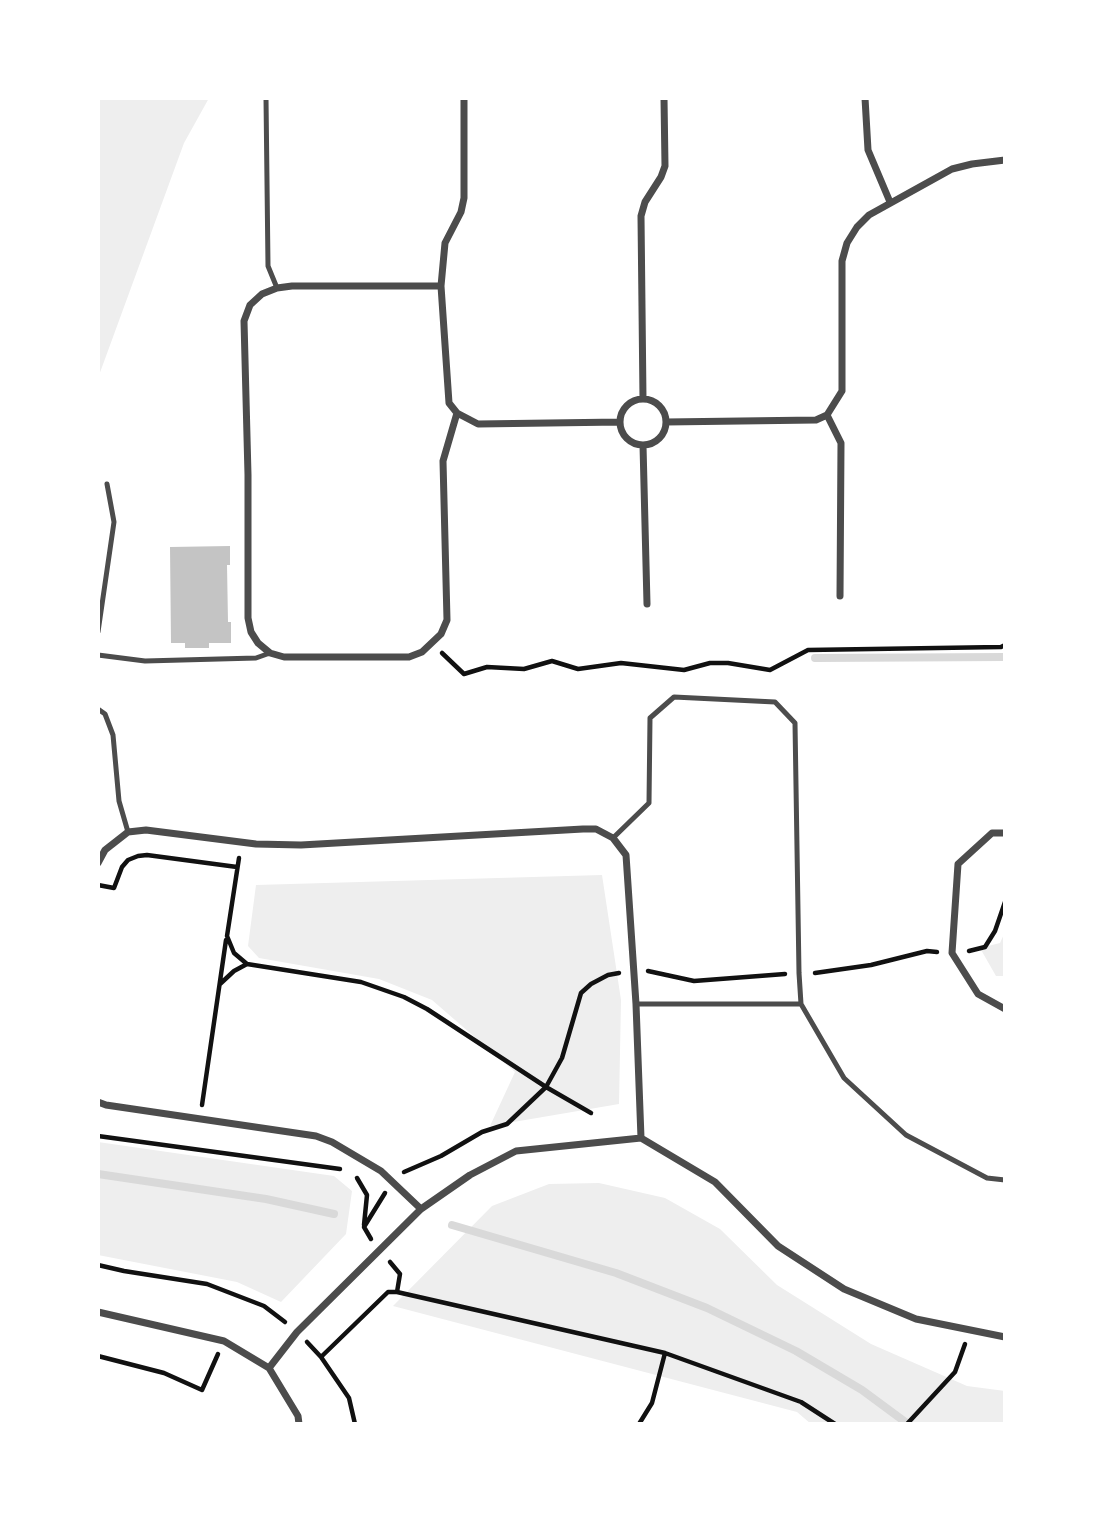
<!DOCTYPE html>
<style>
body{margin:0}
#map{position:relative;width:1103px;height:1522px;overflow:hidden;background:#fff;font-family:"Crimson Pro",serif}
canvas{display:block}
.frame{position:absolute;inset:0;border:100px solid #fff;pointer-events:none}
</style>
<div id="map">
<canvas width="1103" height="1522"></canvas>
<div class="frame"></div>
</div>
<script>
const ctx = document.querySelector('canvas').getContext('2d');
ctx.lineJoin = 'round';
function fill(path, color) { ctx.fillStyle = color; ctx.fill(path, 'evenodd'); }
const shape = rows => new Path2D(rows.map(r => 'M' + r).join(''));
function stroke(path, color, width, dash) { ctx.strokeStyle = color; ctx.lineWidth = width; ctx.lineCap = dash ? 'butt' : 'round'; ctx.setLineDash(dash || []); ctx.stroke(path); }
fill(shape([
 [98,98,209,98,184,143,98,378],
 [602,875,621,1000,619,1104,490,1126,515,1072,432,1000,379,979,259,958,248,946,256,885],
 [1005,932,1005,976,996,976,980,948,1000,943],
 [98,1142,334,1176,352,1191,346,1234,281,1302,237,1282,98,1255],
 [599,1183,665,1198,720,1229,777,1285,871,1344,967,1386,1005,1391,1005,1424,811,1424,797,1412,393,1306,492,1206,549,1184]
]), '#eee');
stroke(shape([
 [815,658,1005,657],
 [98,1174,266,1199,334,1214],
 [452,1225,616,1273,707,1308,796,1351,862,1390,908,1424]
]), '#d9d9d9', 8);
fill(shape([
 [230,546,230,565,227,565,228,622,231,622,231,643,209,643,209,648,185,648,185,643,171,643,170,547]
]), '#c4c4c4');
stroke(shape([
 [442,653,464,674,487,667,524,669,552,661,578,669,621,663,684,670,710,663,728,663,770,670,808,650,1001,647,1005,645],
 [239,858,227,936,234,953,247,964,361,982,404,997,427,1009,546,1087,591,1113],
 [98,885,114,888,122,867,128,860,138,856,147,855,237,867],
 [969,951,985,947,995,931,1005,902],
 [648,971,694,981,785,974],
 [815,973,871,965,927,951,937,952],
 [220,984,234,971,247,964],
 [202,1105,226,940],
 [98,1136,340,1169],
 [404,1172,441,1156,482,1132,507,1124,546,1087,562,1058,581,993,591,984,608,975,619,973],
 [357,1178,367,1195,364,1225],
 [371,1239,364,1227,385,1193],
 [390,1262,400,1274,397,1292],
 [98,1265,124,1271,207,1284,264,1306,285,1322],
 [307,1342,321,1357,349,1398,355,1424],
 [98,1356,164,1373,202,1390,218,1354],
 [321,1357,388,1292,397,1292,665,1353,801,1402,835,1424],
 [639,1424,652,1403,665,1353],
 [907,1424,955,1372,965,1344]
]), '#111', 4.5);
stroke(shape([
 [266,98,268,266,277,288],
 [98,632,114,522,107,484],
 [98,655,145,661,256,658,270,653],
 [98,709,105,714,113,735,119,801,128,832],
 [613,838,649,803,650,718,674,697,775,702,795,723,799,973,801,1004,636,1004],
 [801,1004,844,1078,906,1135,987,1178,1005,1180]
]), '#4c4c4c', 5);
stroke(shape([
 [464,98,464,198,461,212,445,243,441,286,449,403,457,413,478,424,620,422],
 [865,98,868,150,890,202],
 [441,286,292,286,277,288,262,294,250,305,244,321,248,475,248,618,251,632,258,643,270,653,284,657,409,657,422,652,441,634,447,620,443,461,457,413],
 [643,399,641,216,645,202,661,177,665,166,664,98],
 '620 422a23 23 0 1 1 46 0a23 23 0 1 1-46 0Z',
 [827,415,841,443,840,596],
 [666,422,816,420,827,415,842,391,842,261,847,243,857,227,869,215,952,169,972,164,1005,160],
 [643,445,647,604],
 [1005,833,992,833,958,864,952,953,978,994,1005,1009],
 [98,863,105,850,128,832,146,830,256,844,301,845,583,829,596,829,613,838,626,855,636,1004,641,1138],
 [98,1102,106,1105,316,1136,332,1142,381,1171,421,1209],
 [98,1312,224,1341,269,1368,298,1416,299,1424],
 [269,1368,297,1332,421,1209,470,1175,516,1151,641,1138,715,1182,778,1246,844,1289,916,1319,1005,1337]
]), '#4c4c4c', 7);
</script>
